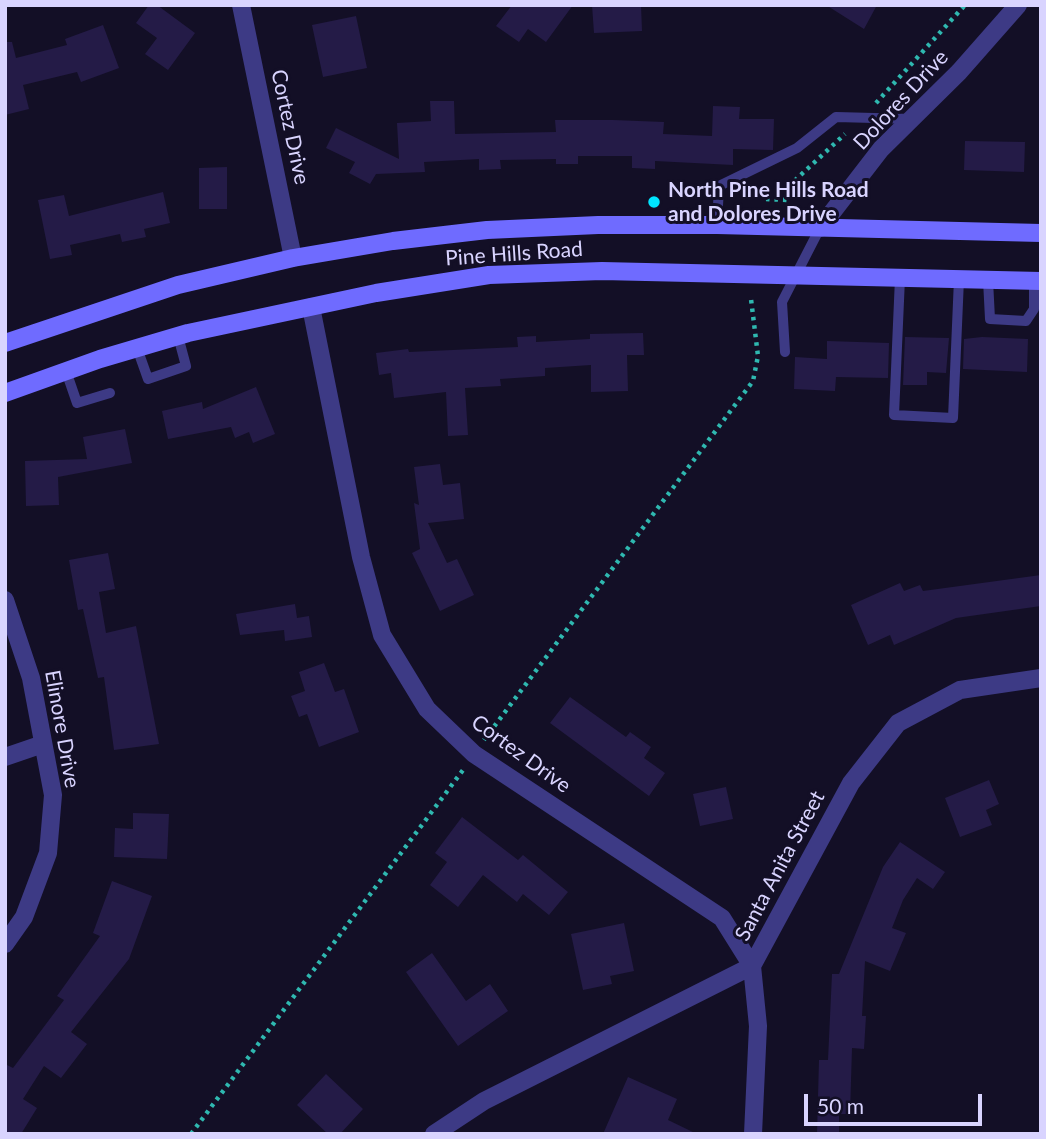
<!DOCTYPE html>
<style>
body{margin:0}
#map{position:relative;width:1046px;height:1139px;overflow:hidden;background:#130f26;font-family:Lato,sans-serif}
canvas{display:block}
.frame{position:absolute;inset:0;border:7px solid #d9d4ff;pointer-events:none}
.scale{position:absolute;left:804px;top:1094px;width:178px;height:32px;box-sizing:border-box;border:4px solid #d9d4ff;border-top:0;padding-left:9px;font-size:21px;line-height:24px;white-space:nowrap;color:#d9d4ff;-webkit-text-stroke:5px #130f26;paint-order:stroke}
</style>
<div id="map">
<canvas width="1046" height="1139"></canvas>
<div class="frame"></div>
<div class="scale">50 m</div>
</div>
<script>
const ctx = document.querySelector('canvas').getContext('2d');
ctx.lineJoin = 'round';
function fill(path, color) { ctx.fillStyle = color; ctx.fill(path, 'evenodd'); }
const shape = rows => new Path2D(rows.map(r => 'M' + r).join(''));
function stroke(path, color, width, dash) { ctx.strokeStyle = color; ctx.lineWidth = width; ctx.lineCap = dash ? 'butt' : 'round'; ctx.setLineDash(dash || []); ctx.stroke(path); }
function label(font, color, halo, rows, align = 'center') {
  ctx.font = font + ' Lato,sans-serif'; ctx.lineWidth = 6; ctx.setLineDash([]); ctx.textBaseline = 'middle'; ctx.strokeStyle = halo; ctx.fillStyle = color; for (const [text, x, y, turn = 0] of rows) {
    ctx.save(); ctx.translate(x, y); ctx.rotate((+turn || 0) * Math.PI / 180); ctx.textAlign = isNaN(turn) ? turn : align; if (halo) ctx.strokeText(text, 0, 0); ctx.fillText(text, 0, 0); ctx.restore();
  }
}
fill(shape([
 [149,5,157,5,195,33,168,70,145,54,157,38,136,23],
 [512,5,573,5,546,42,528,29,519,42,496,26],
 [592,5,641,5,642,31,594,33],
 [826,5,877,5,864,29],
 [356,16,367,68,323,77,312,25],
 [103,25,119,68,81,82,77,72,23,85,29,109,5,115,5,42,12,42,16,58,67,45,65,39],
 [430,101,454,101,455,134,556,132,555,120,613,120,664,122,663,134,712,136,713,106,740,107,739,119,774,119,773,150,733,149,733,165,655,161,655,169,632,168,632,156,578,156,578,164,556,164,556,159,500,160,501,169,479,170,479,159,424,162,425,172,376,174,370,184,349,173,355,162,326,148,336,128,399,159,397,123,431,121],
 [965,141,1025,142,1024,172,964,170],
 [227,167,227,209,199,209,199,168],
 [163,192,170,223,144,229,146,237,122,242,120,234,70,245,72,255,50,259,38,200,64,195,69,216],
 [643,333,644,355,627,355,628,391,591,392,591,365,545,368,545,376,500,379,501,386,465,388,468,435,448,436,446,392,394,398,391,373,379,375,376,353,408,349,409,352,518,347,517,337,536,336,536,342,590,339,590,334],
 [905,337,949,338,946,373,927,372,927,385,903,385],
 [982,337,1028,339,1027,372,963,369,964,339],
 [827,341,889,343,888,378,836,377,835,391,794,389,795,357,827,359],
 [256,387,275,434,253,443,249,432,235,438,231,427,168,439,162,411,202,402,203,409],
 [125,429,132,463,58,477,59,505,26,506,25,461,87,459,83,437],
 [440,464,443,485,460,483,464,519,428,523,447,563,457,559,474,595,440,611,412,553,420,549,414,503,419,505,414,467],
 [108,553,115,589,99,592,106,633,136,626,159,744,114,750,104,677,98,678,83,609,78,610,69,560],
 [1041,575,1041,606,956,618,894,645,890,635,868,645,851,605,900,583,904,591,920,585,923,591],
 [295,604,297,618,309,616,312,637,285,641,284,630,240,635,236,614],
 [324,663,335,692,344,689,359,732,319,747,307,714,299,717,291,696,305,691,299,672],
 [570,697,626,737,630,732,651,747,644,758,665,773,649,796,550,723],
 [989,780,999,804,986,810,992,825,960,837,945,798],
 [726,787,733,819,700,826,693,794],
 [133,813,169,814,167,859,114,857,115,828,133,829],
 [462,817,518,860,523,855,568,892,549,915,523,894,517,902,483,875,458,907,430,885,447,862,435,853],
 [900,842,945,872,933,889,917,878,903,900,892,928,906,933,890,971,865,961,862,1016,866,1016,864,1049,852,1048,850,1114,839,1114,839,1134,817,1134,819,1060,828,1060,832,974,839,974,883,867],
 [112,881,152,896,129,959,71,1032,87,1044,61,1078,44,1066,23,1099,37,1108,21,1134,5,1134,5,1064,13,1068,64,1000,57,996,100,936,93,933],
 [624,923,634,971,610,976,612,984,583,990,571,934],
 [432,953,466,1001,490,984,508,1011,458,1046,406,972],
 [326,1074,363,1109,340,1134,328,1134,297,1105],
 [628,1077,677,1099,668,1120,697,1134,603,1134]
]), '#241b47');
stroke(shape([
 [876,103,965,5],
 [766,199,787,200,791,184,845,134],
 [484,740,753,381,758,356,751,299],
 [191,1134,463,770]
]), '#2fb8b0', 4.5, [3.5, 5]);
stroke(shape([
 [717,225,719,186,797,148,836,117,912,119],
 [900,278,894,415,953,418,959,279],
 [988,280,990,319,1026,321,1034,309,1034,281],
 [137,348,148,379,186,366,178,336],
 [785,352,782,302,820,228],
 [66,371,77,403,110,393]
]), '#3d3a85', 10);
stroke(shape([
 [241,5,293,258],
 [820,228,881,149,959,72,1018,5],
 [311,307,361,557,382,635,427,709,474,754,722,918,752,966,758,1026,753,1134],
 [5,600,31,678,53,795,48,853,24,917,5,944],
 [5,757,43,744],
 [434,1134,484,1101,752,966,851,783,898,723,960,690,1041,678]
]), '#3d3a85', 18);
stroke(shape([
 [5,343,178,285,293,258,393,241,487,230,598,225,717,225,1041,233],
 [5,393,100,359,188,333,376,293,489,275,602,271,1041,281]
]), '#6f6bff', 18);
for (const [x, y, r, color] of [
 [654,202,7,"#00e5ff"]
]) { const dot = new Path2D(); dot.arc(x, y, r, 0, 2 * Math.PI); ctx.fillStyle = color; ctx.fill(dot); stroke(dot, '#130f26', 2.5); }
label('21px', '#d9d4ff', '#130f26', [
 ["Dolores Drive",901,100,-47],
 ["Cortez Drive",290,127,78],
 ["Pine Hills Road",514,254,-4],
 ["Elinore Drive",62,729,80],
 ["Cortez Drive",521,754,36],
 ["Santa Anita Street",780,866,-62]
]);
label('bold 21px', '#d9d4ff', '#130f26', [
 ["North Pine Hills Road",668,190],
 ["and Dolores Drive",668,214]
], 'left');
</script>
